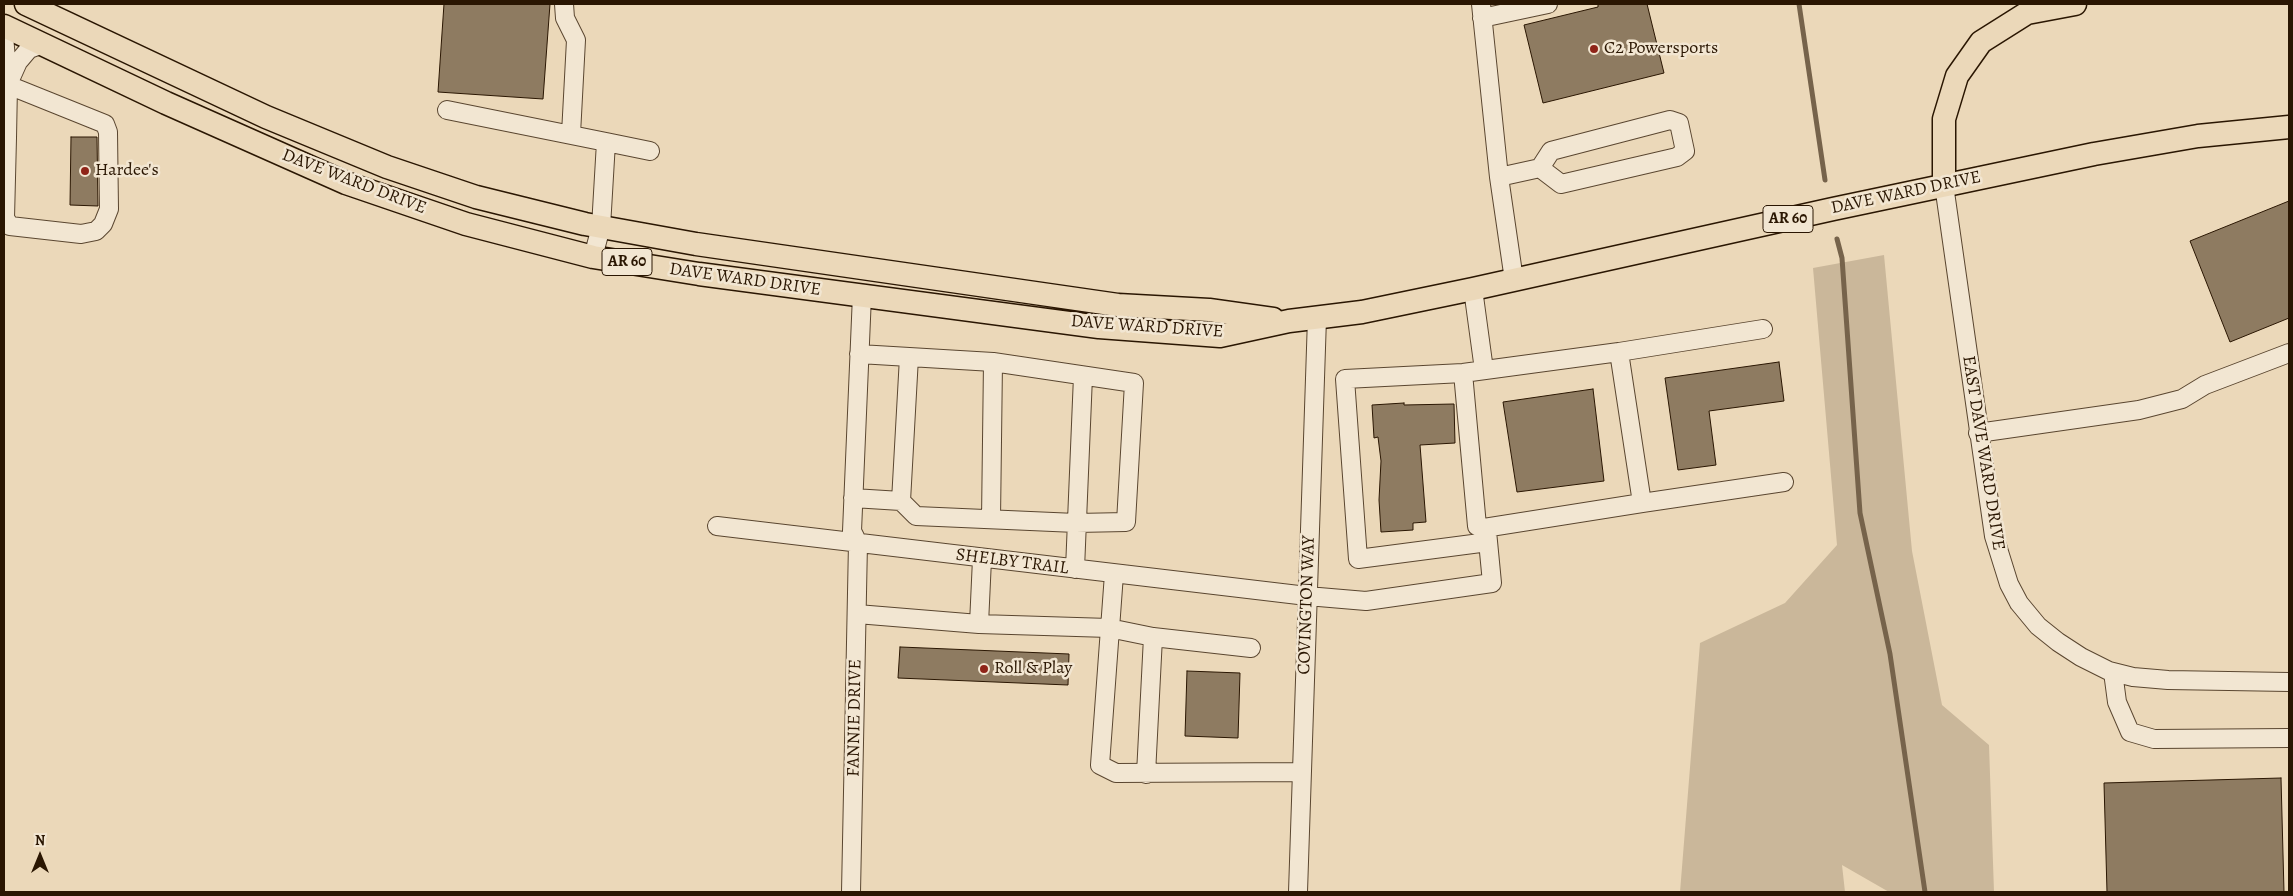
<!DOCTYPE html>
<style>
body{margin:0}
#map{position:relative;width:2293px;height:896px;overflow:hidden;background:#ebd8b9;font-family:Alegreya,serif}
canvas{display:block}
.frame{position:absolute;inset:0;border:5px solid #2a1602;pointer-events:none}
.north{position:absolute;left:15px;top:831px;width:50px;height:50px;-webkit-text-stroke:4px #f2e6d2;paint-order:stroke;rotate:0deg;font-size:14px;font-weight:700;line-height:20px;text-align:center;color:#2a1602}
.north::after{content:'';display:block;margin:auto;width:18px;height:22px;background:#2a1602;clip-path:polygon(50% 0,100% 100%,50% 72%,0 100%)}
</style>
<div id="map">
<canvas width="2293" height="896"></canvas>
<div class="frame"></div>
<div class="north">N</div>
</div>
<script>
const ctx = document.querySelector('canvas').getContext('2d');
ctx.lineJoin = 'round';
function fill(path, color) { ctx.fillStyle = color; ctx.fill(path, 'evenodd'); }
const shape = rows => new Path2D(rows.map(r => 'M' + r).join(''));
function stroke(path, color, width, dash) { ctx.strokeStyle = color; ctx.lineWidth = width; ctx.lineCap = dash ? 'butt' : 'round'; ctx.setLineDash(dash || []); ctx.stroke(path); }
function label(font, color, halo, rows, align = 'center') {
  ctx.font = font + ' Alegreya,serif'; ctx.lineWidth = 5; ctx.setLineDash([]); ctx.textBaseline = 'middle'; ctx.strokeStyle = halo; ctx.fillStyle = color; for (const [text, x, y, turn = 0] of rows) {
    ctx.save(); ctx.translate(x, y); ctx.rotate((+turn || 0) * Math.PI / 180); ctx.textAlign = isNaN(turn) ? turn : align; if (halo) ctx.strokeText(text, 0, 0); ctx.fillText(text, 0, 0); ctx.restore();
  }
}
fill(shape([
 [1884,255,1912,551,1942,705,1989,745,1994,892,1889,892,1842,865,1845,892,1680,892,1700,643,1785,603,1837,545,1813,268]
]), '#cab79a');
stroke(shape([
 [1799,4,1825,180],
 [1837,239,1842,258,1860,513,1890,654,1925,892]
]), '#76634b', 5);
const building = shape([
 [444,4,550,4,543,99,438,92,444,4],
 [1598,4,1647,4,1664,73,1543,103,1524,25,1598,7,1598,4],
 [71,137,97,137,98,206,70,205,71,137],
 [2289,201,2289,318,2230,342,2190,241,2289,201],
 [1779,362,1784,401,1709,411,1716,465,1678,470,1665,378,1779,362],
 [1593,389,1604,481,1517,492,1503,402,1593,389],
 [1404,403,1404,405,1454,404,1455,443,1420,445,1426,522,1413,523,1413,530,1381,532,1379,500,1381,461,1378,437,1374,438,1372,405,1404,403],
 [900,647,1069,654,1068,685,898,678,900,647],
 [1187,671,1240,673,1238,738,1185,736,1187,671],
 [2281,778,2284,892,2107,892,2104,783,2281,778]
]);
fill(building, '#8e7b61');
stroke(building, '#2a1602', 1);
const minor = shape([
 [564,4,565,18,576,40,571,134],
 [1481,4,1499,177,1514,280],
 [1482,18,1548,4],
 [4,35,8,85,7,138,4,138],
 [9,82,18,62,29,49,43,44],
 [447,110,606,142,601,227,593,257],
 [7,138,5,218,10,226,81,234,96,231,103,224,109,209,108,132,105,124,8,85],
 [606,142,650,151],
 [1499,177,1540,168,1551,151,1670,120,1679,123,1685,151,1677,157,1561,184,1540,168],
 [1944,185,1994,536,2009,584,2019,603,2038,626,2058,642,2081,657,2109,671,2133,677,2168,680,2289,682],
 [1473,289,1484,370],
 [1619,352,1763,329],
 [1463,373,1477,526,1484,528,1642,503,1619,352,1463,373,1345,379,1358,559,1488,542],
 [1978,433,2139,410,2182,399,2205,385,2289,353],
 [853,498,901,501,916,516,1076,523,1126,522,1134,383,993,362,859,354],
 [901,501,909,357],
 [1642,503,1784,482],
 [991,519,993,362],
 [717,526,1307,596,1366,601,1492,583,1487,531],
 [1075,569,1083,376],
 [1114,574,1100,765,1116,773,1302,772],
 [857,614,979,624,1109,628,1153,637,1251,648],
 [979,624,982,559],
 [2113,672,2117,702,2130,732,2154,739,2289,738],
 [1146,774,1153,637],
 [851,892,858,543,852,531,862,295],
 [1298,892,1317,318]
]);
const major = shape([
 [26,4,266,117,387,167,476,197,585,224,696,244,1118,305,1209,310,1273,319],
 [4,26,166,103,346,183,466,224,593,257,699,274,1099,327,1220,336,1289,321,1362,312,1473,289,1833,209,2094,154,2198,136,2289,127],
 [1944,185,1944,119,1957,76,1981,42,2027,13,2075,4]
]);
stroke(minor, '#5a4630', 20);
stroke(major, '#2a1602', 25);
stroke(minor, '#f2e6d2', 18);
stroke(major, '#ebd8b9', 22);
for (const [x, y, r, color] of [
 [1594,49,5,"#8f2418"],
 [85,171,5,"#8f2418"],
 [984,669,5,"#8f2418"]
]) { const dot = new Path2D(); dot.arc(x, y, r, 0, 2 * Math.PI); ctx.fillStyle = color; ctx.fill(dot); stroke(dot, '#f2e6d2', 2); }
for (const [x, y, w] of [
 [1788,219,50],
 [627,262,50]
]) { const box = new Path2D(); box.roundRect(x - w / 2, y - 13.5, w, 27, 4); ctx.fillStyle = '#f2e6d2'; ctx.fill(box); stroke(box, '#2a1602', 1); }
label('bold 16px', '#2a1602', null, [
 ["AR 60",1788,219],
 ["AR 60",627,262]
]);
label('18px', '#2a1602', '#f2e6d2', [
 ["C2 Powersports",1604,49],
 ["Hardee's",95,171],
 ["Roll & Play",994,669]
], 'left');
label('18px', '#2a1602', '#f2e6d2', [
 ["DAVE WARD DRIVE",354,182,21],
 ["DAVE WARD DRIVE",1906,193,-12],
 ["DAVE WARD DRIVE",745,280,8],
 ["DAVE WARD DRIVE",1147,327,4],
 ["EAST DAVE WARD DRIVE",1983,453,81],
 ["SHELBY TRAIL",1012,562,7],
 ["COVINGTON WAY",1307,605,-88],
 ["FANNIE DRIVE",855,718,-89]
]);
</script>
